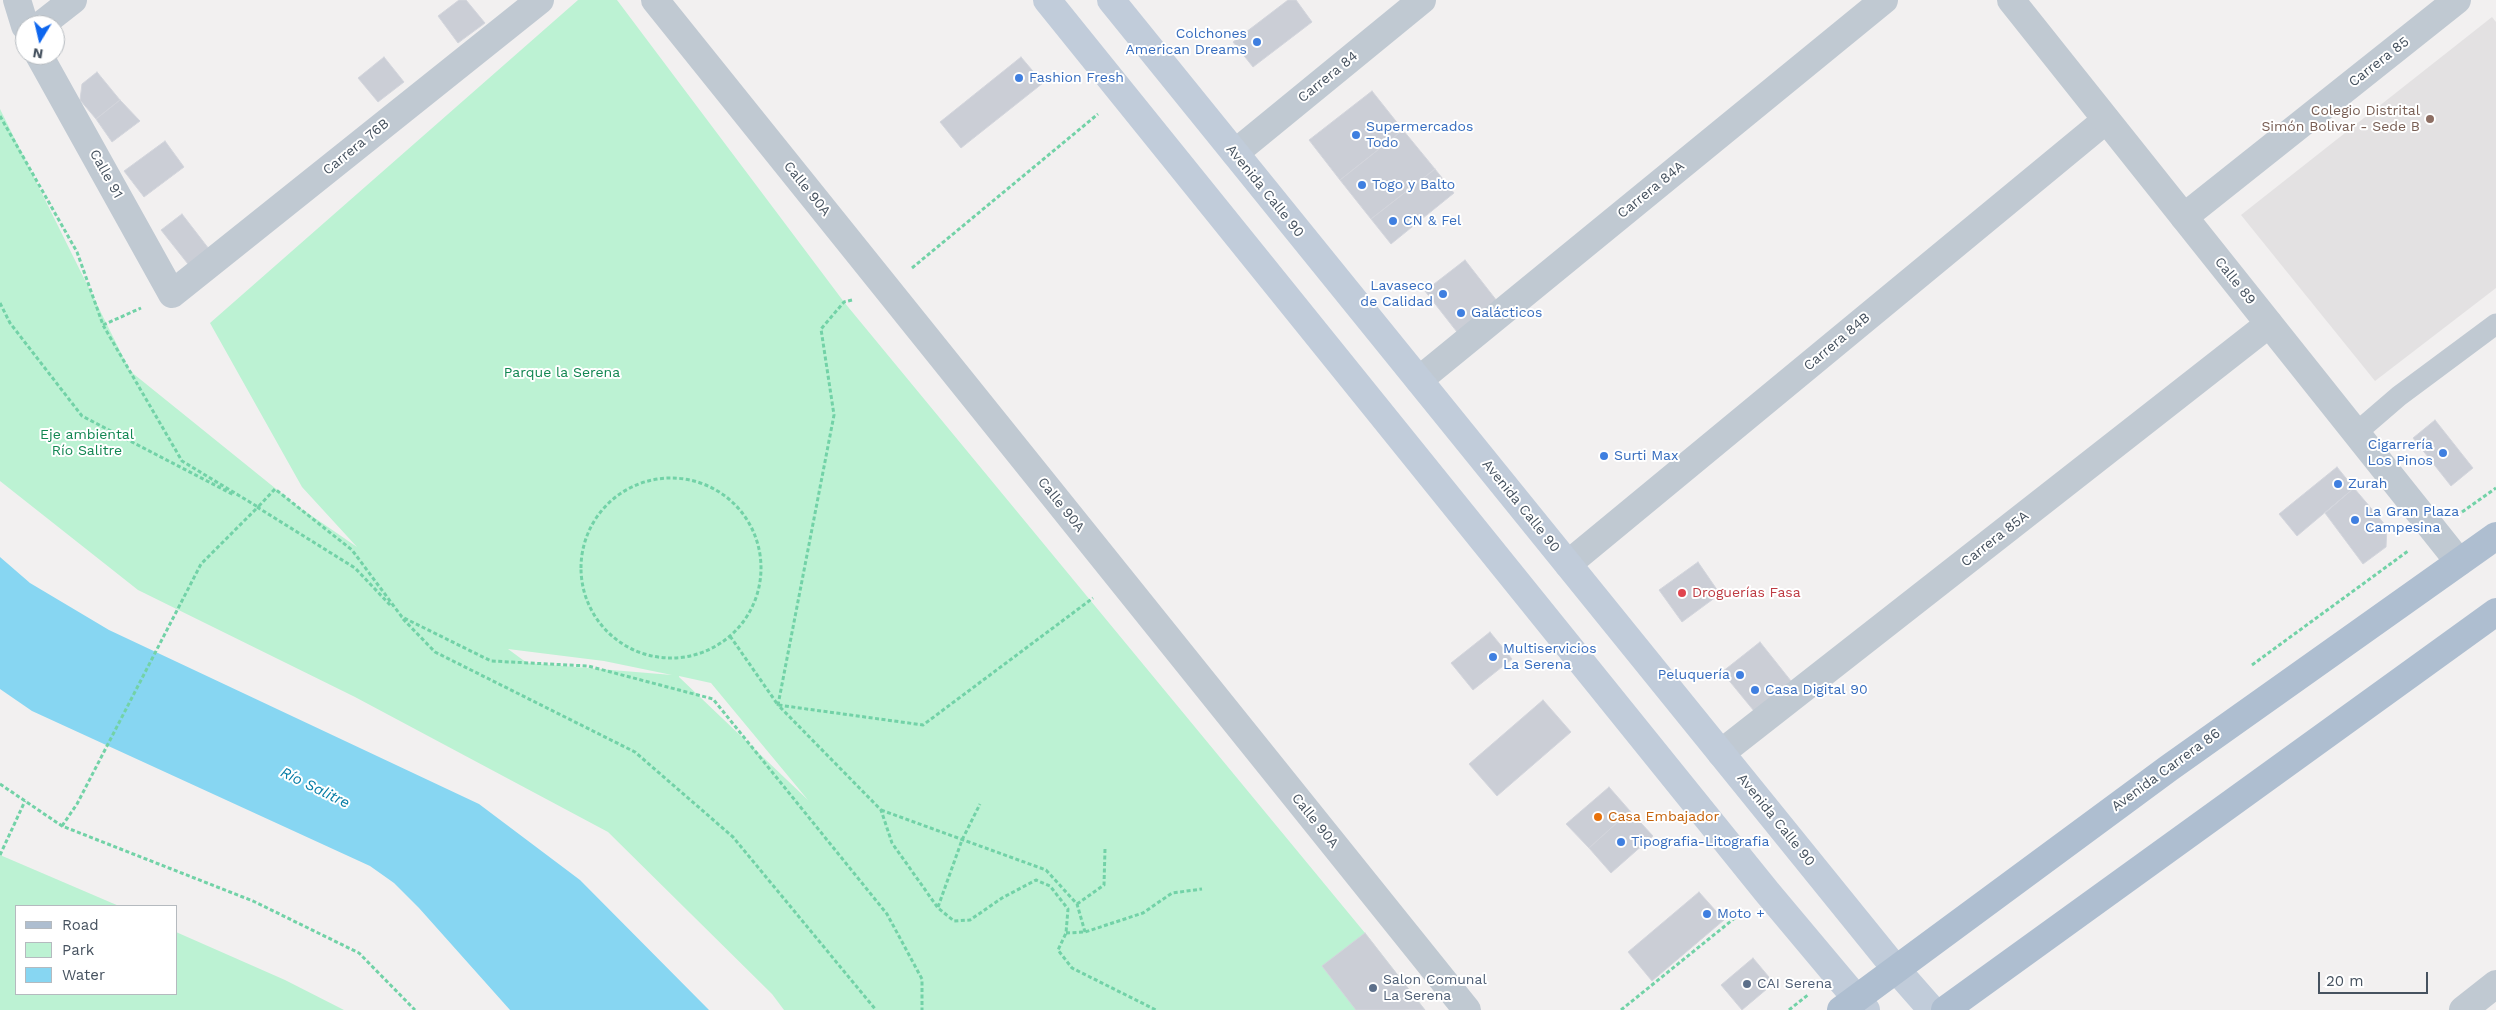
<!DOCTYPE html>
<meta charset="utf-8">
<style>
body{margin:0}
#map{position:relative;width:2496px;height:1010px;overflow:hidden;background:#f2f0f0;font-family:"Work Sans",sans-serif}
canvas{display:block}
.legend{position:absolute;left:15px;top:905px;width:162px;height:90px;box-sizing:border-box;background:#fff;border:1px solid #b5babf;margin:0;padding:6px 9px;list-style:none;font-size:15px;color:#46525f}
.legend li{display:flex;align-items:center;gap:10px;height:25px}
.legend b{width:25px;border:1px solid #b5babf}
.north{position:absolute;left:15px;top:15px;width:50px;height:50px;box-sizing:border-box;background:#fff;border:1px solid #b5babf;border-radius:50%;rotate:189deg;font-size:14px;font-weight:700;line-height:20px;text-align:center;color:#46525f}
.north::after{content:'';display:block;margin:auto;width:18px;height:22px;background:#0e66ee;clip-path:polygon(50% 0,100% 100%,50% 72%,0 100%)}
.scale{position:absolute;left:2318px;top:972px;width:110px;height:22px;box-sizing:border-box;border:2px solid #46525f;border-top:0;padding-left:6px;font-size:15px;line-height:18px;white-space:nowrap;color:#46525f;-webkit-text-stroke:4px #fff;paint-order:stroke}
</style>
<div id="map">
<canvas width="2496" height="1010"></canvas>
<ul class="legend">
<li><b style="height:6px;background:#aebed0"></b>Road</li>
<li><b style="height:14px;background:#bcf2d3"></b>Park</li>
<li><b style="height:14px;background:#87d6f2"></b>Water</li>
</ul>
<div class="north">N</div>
<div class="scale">20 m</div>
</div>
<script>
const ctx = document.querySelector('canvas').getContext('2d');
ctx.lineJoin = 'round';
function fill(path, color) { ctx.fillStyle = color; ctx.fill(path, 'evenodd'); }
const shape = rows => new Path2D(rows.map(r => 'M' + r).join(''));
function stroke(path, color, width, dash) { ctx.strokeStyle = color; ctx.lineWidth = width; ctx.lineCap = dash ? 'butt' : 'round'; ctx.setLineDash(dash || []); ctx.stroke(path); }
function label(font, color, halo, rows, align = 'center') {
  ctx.font = font + ' "Work Sans",sans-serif'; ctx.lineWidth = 4; ctx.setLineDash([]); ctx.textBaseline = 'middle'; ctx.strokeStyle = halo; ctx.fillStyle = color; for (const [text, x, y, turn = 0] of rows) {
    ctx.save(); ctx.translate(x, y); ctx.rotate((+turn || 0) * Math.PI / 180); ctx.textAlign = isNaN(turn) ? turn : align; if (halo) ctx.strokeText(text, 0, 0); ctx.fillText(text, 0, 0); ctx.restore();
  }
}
fill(shape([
 [2492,17,2496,22,2496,288,2375,381,2241,215]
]), '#e3e1e2');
fill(shape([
 [578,0,617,0,844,302,1365,933,1425,1010,784,1010,772,994,608,832,355,697,138,590,0,481,0,109,130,371,296,505,357,547,302,487,210,323],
 [508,649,604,661,672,675,527,663],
 [679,676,711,683,808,800,679,677],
 [0,855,119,906,16,906,16,994,176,994,176,932,285,980,344,1010,0,1010]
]), '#bcf2d3');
fill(shape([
 [0,557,30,583,109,630,479,804,580,880,709,1010,510,1010,419,908,394,883,370,866,32,711,0,689]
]), '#87d6f2');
const building = shape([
 [459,0,466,0,485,23,458,43,438,16,459,0],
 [1288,0,1296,0,1312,22,1253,67,1233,42,1288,0],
 [384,57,404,82,378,102,358,78,384,57],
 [1021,57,1043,83,961,148,940,122,1021,57],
 [97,72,120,100,96,119,80,100,82,84,97,72],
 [1372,91,1403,130,1340,180,1309,140,1372,91],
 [120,100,140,121,112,142,96,119,120,100],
 [1403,130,1435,169,1371,219,1340,180,1403,130],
 [165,141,184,167,144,197,124,171,165,141],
 [1435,169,1454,193,1391,244,1371,219,1435,169],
 [182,214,209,249,188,264,161,230,182,214],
 [1465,260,1497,301,1457,332,1425,291,1465,260],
 [2435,420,2473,468,2451,486,2413,438,2435,420],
 [2337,467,2354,488,2297,536,2279,514,2337,467],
 [2354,488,2387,527,2386,547,2363,564,2325,513,2354,488],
 [1698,562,1720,594,1682,622,1659,590,1698,562],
 [1490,632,1512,659,1473,690,1451,663,1490,632],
 [1760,642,1791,681,1754,711,1722,672,1760,642],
 [1543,700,1571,732,1497,796,1469,764,1543,700],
 [1609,787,1630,811,1589,848,1566,824,1609,787],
 [1630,811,1653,836,1611,873,1589,848,1630,811],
 [1699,892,1724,920,1652,981,1628,952,1699,892],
 [1365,933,1425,1010,1356,1010,1322,966,1365,933],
 [1753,958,1774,983,1742,1010,1721,985,1753,958]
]);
fill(building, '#cbced6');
stroke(building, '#d3d5dc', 1);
stroke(shape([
 [0,116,77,252,103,325,182,461,258,507,275,489,352,550,402,617,491,661,588,666,713,699,887,914,922,979,922,1010],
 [912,268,1098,114],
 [852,300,844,302,821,329,834,415,778,705,881,810,892,843,938,908,954,921,970,920,1002,898,1036,880,1050,886,1068,909,1066,933,1058,950,1072,968,1156,1010],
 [0,303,10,323,82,416,234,495],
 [103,325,141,308],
 '581 568a90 90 0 1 1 180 0a90 90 0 1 1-180 0Z',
 [257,507,355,568,392,607],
 [2462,512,2496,488],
 [403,619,435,652,635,752,733,837,876,1010],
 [730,636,778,705,923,725,1093,598],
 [2252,665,2408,551],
 [0,784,62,826,253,901,359,953,415,1010],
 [881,810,1046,870,1077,904,1085,932],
 [62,826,77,804,201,564,258,507],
 [0,855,25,801],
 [1077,904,1104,885,1105,849],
 [938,907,962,840,980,804],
 [1066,933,1085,932,1143,913,1172,893,1202,889],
 [1621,1010,1741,913],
 [1789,1010,1809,994]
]), '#72d2a7', 3, [4, 2.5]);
stroke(shape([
 [2356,433,2399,396,2496,324]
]), '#c0c9d2', 21);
stroke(shape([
 [17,0,25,26],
 [655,0,1467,1010],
 [41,25,73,0],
 [39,55,172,294,540,0],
 [1235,153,1422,0],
 [2184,217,2457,0],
 [1419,380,1884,0],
 [1568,564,2106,120],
 [1721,753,2269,324],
 [2463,1010,2496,984]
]), '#c0c9d2', 28);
stroke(shape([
 [2011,0,2459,562]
]), '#c0c9d2', 28);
stroke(shape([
 [1047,0,1767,892,1866,1010],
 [1111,0,1895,968,1932,1010]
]), '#c1ccda', 28);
stroke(shape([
 [1841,1010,2169,768,2496,536],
 [1945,1010,2496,612]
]), '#aebed0', 28);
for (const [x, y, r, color] of [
 [1257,42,5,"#3f7fe0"],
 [1019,78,5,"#3f7fe0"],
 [2430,119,5,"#8d6e63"],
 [1356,135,5,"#3f7fe0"],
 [1362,185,5,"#3f7fe0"],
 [1393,221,5,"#3f7fe0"],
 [1443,294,5,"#3f7fe0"],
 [1461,313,5,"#3f7fe0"],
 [2443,453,5,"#3f7fe0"],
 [1604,456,5,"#3f7fe0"],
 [2338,484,5,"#3f7fe0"],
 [2355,520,5,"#3f7fe0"],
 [1682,593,5,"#e0444e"],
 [1493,657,5,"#3f7fe0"],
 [1740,675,5,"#3f7fe0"],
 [1755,690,5,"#3f7fe0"],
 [1598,817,5,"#e8710a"],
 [1621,842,5,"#3f7fe0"],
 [1707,914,5,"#3f7fe0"],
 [1747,984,5,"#5c6f8a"],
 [1373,988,5,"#5c6f8a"]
]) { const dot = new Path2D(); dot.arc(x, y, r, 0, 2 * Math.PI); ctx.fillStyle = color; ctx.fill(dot); stroke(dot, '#fff', 2); }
label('14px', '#366cbe', '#fff', [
 ["Colchones",1247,34,"right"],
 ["American Dreams",1247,50,"right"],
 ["Fashion Fresh",1029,78],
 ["Supermercados",1366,127],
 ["Todo",1366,143],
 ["Togo y Balto",1372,185],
 ["CN & Fel",1403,221],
 ["Lavaseco",1433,286,"right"],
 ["de Calidad",1433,302,"right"],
 ["Galácticos",1471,313],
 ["Cigarrería",2433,445,"right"],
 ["Los Pinos",2433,461,"right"],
 ["Surti Max",1614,456],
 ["Zurah",2348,484],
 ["La Gran Plaza",2365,512],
 ["Campesina",2365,528],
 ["Multiservicios",1503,649],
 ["La Serena",1503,665],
 ["Peluquería",1730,675,"right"],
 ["Casa Digital 90",1765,690],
 ["Tipografia-Litografia",1631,842],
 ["Moto +",1717,914]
], 'left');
label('14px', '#46525f', '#fff', [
 ["Carrera 85",2379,62,-38],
 ["Carrera 84",1328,77,-39],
 ["Carrera 76B",356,147,-39],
 ["Calle 91",106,174,61],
 ["Calle 90A",807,189,51],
 ["Carrera 84A",1651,190,-39],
 ["Avenida Calle 90",1265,191,51],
 ["Calle 89",2235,281,51],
 ["Carrera 84B",1837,342,-40],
 ["Calle 90A",1061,505,51],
 ["Avenida Calle 90",1521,506,51],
 ["Carrera 85A",1995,539,-38],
 ["Avenida Carrera 86",2166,770,-36],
 ["Avenida Calle 90",1776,820,51],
 ["Calle 90A",1315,821,51]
]);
label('14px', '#785e54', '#fff', [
 ["Colegio Distrital",2420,111],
 ["Simón Bolivar - Sede B",2420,127]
], 'right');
label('14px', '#118651', '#fff', [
 ["Parque la Serena",562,373],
 ["Eje ambiental",87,435],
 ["Río Salitre",87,451]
]);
label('14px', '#be3a42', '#fff', [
 ["Droguerías Fasa",1692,593]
], 'left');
label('14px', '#c56008', '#fff', [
 ["Casa Embajador",1608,817]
], 'left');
label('14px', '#4e5e75', '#fff', [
 ["Salon Comunal",1383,980],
 ["La Serena",1383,996],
 ["CAI Serena",1757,984]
], 'left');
label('italic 15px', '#047ca5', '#fff', [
 ["Río Salitre",315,788,26]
]);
</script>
